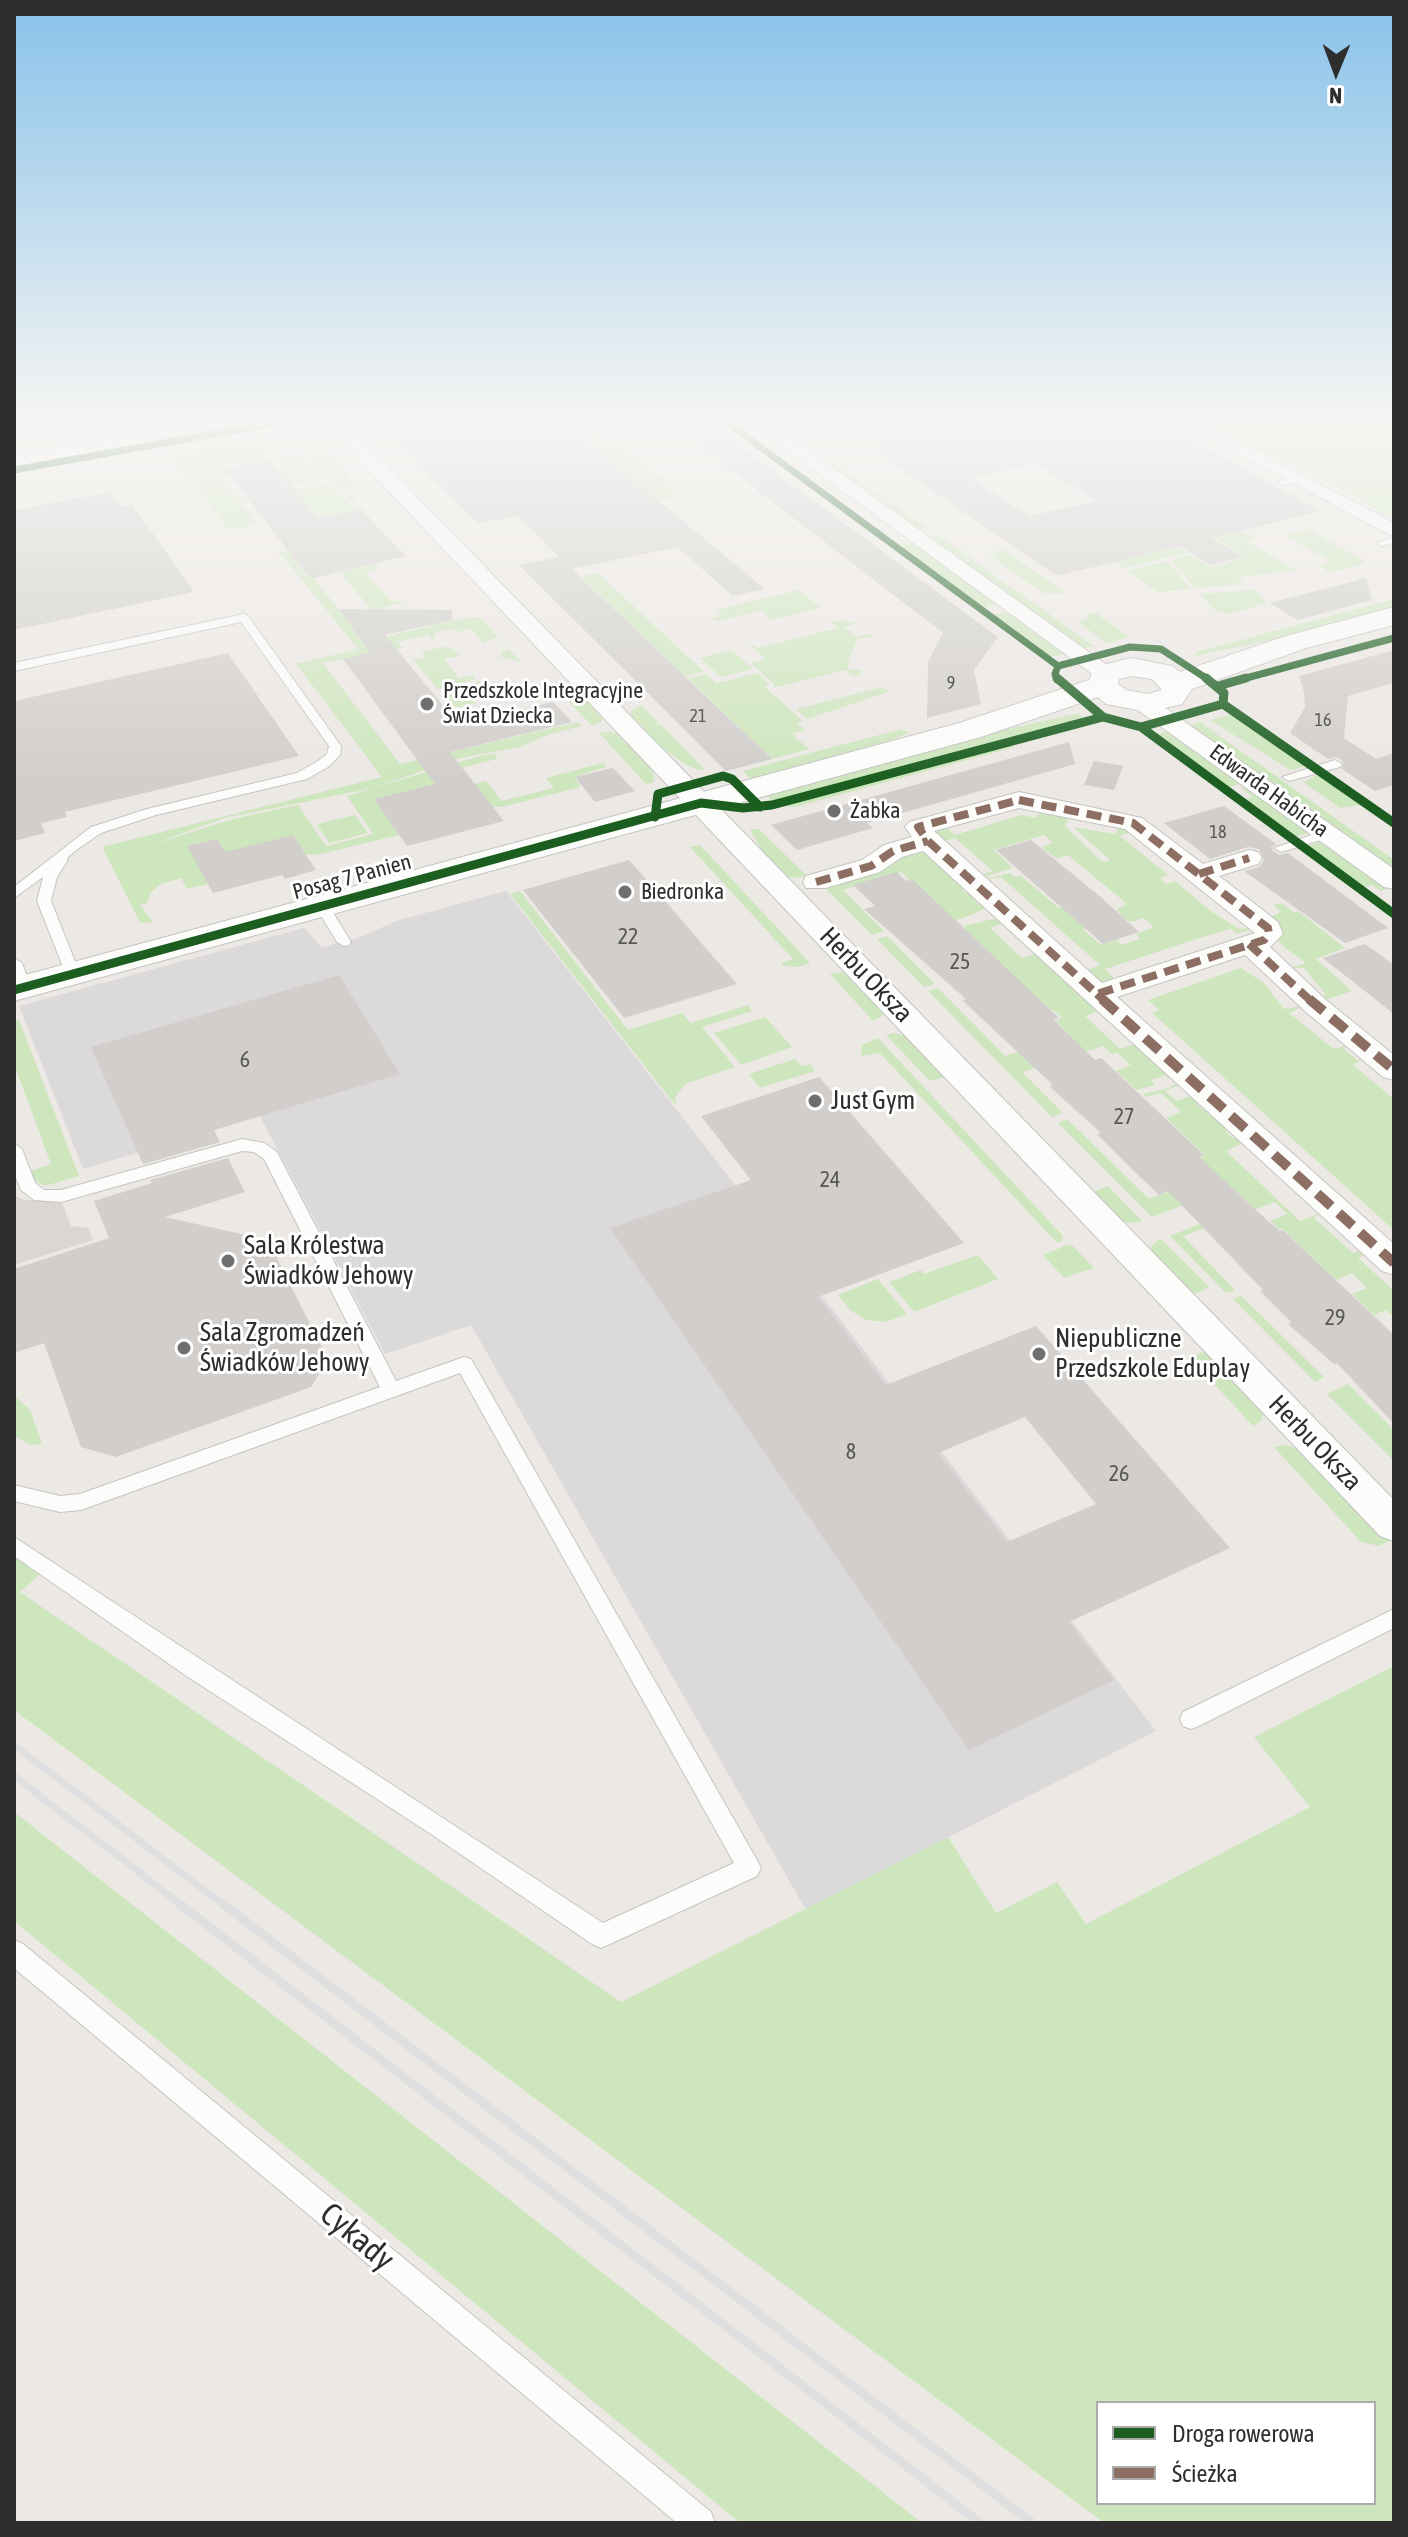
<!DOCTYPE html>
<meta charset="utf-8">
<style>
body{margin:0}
#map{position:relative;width:1408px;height:2537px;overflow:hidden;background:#ece8e4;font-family:"Asap Condensed",sans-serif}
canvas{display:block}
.frame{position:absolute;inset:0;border:16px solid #2e2e2e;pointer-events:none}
.legend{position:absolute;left:1096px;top:2401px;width:280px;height:104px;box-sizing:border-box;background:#fff;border:2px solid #ababab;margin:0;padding:10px 14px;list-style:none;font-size:24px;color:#2e2e2e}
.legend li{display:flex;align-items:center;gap:16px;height:40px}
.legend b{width:40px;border:2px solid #ababab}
.north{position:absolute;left:1296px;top:32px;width:80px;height:80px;-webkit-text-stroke:6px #fff;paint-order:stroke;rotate:181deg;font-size:22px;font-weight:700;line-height:32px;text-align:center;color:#2e2e2e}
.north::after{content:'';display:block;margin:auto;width:28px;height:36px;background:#2e2e2e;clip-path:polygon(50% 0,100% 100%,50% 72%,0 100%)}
</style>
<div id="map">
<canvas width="1408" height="2537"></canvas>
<div class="frame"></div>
<ul class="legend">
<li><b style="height:10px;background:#1b5e20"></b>Droga rowerowa</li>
<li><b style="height:10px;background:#8d6e63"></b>Ścieżka</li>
</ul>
<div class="north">N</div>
</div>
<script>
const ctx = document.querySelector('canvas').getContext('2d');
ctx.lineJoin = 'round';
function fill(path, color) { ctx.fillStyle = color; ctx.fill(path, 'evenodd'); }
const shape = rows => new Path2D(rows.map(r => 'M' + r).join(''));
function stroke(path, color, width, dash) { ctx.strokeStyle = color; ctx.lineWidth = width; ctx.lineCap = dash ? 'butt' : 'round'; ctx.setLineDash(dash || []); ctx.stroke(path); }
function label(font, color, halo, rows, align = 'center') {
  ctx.font = font + ' "Asap Condensed",sans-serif'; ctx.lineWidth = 6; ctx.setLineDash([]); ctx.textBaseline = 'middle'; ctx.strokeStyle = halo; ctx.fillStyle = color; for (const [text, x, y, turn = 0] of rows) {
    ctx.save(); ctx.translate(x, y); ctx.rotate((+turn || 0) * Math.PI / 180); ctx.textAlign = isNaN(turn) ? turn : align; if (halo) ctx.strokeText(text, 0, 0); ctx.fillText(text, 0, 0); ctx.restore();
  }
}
fill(shape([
 [506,891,867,1354,1156,1731,806,1910,471,1325,385,1354,260,1116,83,1169,19,1006,304,928,322,947,361,937,396,921]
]), '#dcd9db');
fill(shape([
 [1210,424,1394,424,1394,519,1305,470,1254,449],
 [598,435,603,440,612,438,681,494,694,493,629,506,648,492,597,450,549,451,598,441,594,436],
 [263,437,272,447,254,452,273,449,279,456,223,466,231,477,221,479,235,498,247,496,251,502,241,504,257,524,229,530,170,454],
 [324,449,359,488,348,490,358,501,353,502,302,454],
 [298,454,324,479,291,487,275,467,282,465,277,458],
 [833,461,928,528,917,531,824,463],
 [328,482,353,506,359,505,363,510,319,519,294,490],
 [1197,511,1233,532,1239,530,1258,538,1247,541,1297,571,1238,577,1243,584,1195,588,1171,560,1191,555,1211,567,1246,558,1190,523,1126,539,1148,554,1178,547,1188,553,1124,568,1080,539],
 [1308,529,1367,563,1329,573,1320,565,1331,562,1285,535],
 [939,536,1094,646,1083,649,929,539],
 [333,541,294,559,307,576,311,575,355,630,365,632,356,634,359,639,367,641,465,618,480,617,522,663,506,658,483,660,503,657,500,652,509,650,497,637,483,643,471,629,457,632,451,629,437,632,433,641,428,635,398,642,403,648,323,663,400,764,578,722,582,726,551,734,520,747,460,758,373,788,225,818,147,846,233,819,298,805,326,846,373,834,347,796,480,756,509,752,495,755,497,759,434,775,450,790,486,781,502,801,554,788,546,778,603,763,606,767,575,777,580,787,502,807,375,799,399,835,316,855,301,854,293,835,242,848,227,855,217,839,188,846,208,884,187,889,181,878,161,884,151,892,147,903,140,905,153,922,140,923,102,847,382,777,296,664,358,649,279,552],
 [911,543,949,567,995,604,984,608,899,545],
 [1003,549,1065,592,1064,593,1043,593,990,556],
 [1167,561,1191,589,1158,592,1127,571],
 [375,564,379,569,366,573,391,601,407,601,372,611,340,572],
 [598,573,704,672,685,676,580,576],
 [799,590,821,608,771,620,761,610,719,621,710,619,722,616,716,610],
 [1256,590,1267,603,1228,614,1215,610,1200,594],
 [1394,599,1394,608,1286,637,1195,656,1196,652],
 [1005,613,1017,614,1073,652,1050,657,992,614],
 [1096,613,1130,637,1105,643,1078,621,1088,618,1086,614],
 [841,620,857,623,844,627,857,637,870,634,873,638,858,638,850,656,847,669,862,671,859,675,852,676,845,670,773,688,775,685,751,663,765,659,746,642,758,648,837,628,831,622],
 [442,647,452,648,460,656,444,659,459,678,476,675,473,680,438,690,409,654,416,660,426,658,421,652],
 [732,650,753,669,721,677,700,658],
 [757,673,770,685,765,687,803,721,797,723,804,730,792,734,809,749,772,759,688,678,706,674,716,683],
 [481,681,495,692,518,693,497,698,483,693,474,698,477,703,459,707,451,705,443,695,447,690],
 [565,684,577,688,604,717,601,722,592,726,553,685],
 [883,687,889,692,807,719,796,709],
 [642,706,658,722,656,724,662,725,704,769,698,770,685,764,656,743,630,716,631,711],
 [1078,713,1084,719,773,802,764,792,947,743],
 [1232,714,1307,766,1291,770,1210,720],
 [1200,722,1394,860,1394,873,1188,726],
 [1178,728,1233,774,1232,778,1239,784,1228,788,1155,735],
 [901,729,909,733,876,746,752,781,743,771],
 [612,732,624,736,652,766,654,782,646,784,599,733],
 [1010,743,1015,747,795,807,777,806],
 [1319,775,1362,805,1340,808,1303,782],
 [1240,787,1255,791,1312,832,1295,837,1245,800,1252,797],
 [1042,811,1070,816,1065,826,1100,860,1106,862,1110,860,1073,827,1116,834,1118,827,1123,827,1130,832,1120,836,1168,875,1160,878,1166,884,1175,881,1212,912,1239,929,1257,927,1237,934,1231,929,1209,935,1105,969,1115,979,1098,982,1084,971,1100,965,1001,877,983,880,1009,873,1015,877,1021,876,1059,908,1068,905,1092,925,1083,929,1101,945,1116,940,1121,945,1140,939,1136,934,1154,927,1143,918,1130,922,1122,916,1117,909,1127,904,1068,855,1057,859,1041,847,1053,843,1044,835,994,850,1013,868,980,878,978,876,993,871,955,838,940,842,935,833,945,826,955,835,1022,815,1035,818],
 [355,815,368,833,329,843,317,824],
 [750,829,759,829,807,876,794,878,784,876,766,858],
 [1324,841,1387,886,1387,889,1381,891,1372,885,1364,888,1307,846],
 [700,845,810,963,798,967,783,966,782,963,793,959,690,847],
 [919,852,928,853,966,886,962,889,966,893,972,891,978,898,974,899,978,904,984,903,993,912,985,909,953,922,901,872,843,890,884,931,872,935,824,887],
 [520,891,628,1030,682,1013,691,1023,748,1005,752,1011,702,1027,735,1067,685,1084,675,1098,676,1106,510,894],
 [1282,903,1294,913,1298,911,1345,948,1316,959,1352,991,1322,1001,1318,998,1326,995,1304,968,1290,968,1306,963,1278,942,1280,935,1269,918,1281,912,1274,905],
 [997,918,1004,923,990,928,1022,958,1039,953,1101,1010,1085,1016,1120,1049,1137,1043,1174,1077,1169,1079,1165,1075,1151,1080,1155,1085,1136,1090,1116,1071,1131,1065,1117,1053,1112,1054,1103,1046,1022,1072,1063,1113,1052,1117,928,991,938,988,1005,1056,1069,1034,1056,1021,1062,1018,1053,1010,1049,1011,962,930,966,929,964,926],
 [887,936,935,984,924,987,877,939],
 [1241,968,1264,983,1284,1009,1304,1006,1289,1013,1334,1049,1350,1044,1343,1048,1358,1061,1367,1057,1353,1065,1394,1099,1394,1230,1152,1013,1159,1010,1148,1000],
 [842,972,854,977,884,1012,882,1016,873,1021,830,974],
 [765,1017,792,1047,741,1065,714,1033],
 [19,1020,79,1176,45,1186,33,1180,30,1171,51,1164,14,1064,14,1021],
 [893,1033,908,1036,949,1076,930,1081,886,1035],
 [878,1038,1063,1236,1062,1241,1057,1243,880,1053,861,1056,862,1045],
 [795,1059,802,1066,810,1064,815,1071,760,1088,749,1074],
 [1179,1082,1182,1084,1165,1091,1176,1101,1193,1095,1201,1102,1196,1104,1203,1110,1208,1108,1231,1129,1226,1131,1232,1138,1238,1136,1245,1142,1226,1151,1300,1221,1321,1213,1314,1218,1353,1253,1363,1249,1367,1253,1358,1258,1394,1291,1394,1317,1386,1310,1374,1315,1352,1294,1367,1288,1352,1273,1336,1280,1283,1229,1280,1230,1270,1221,1287,1214,1275,1202,1183,1236,1235,1290,1226,1293,1170,1236,1250,1204,1231,1187,1152,1217,1058,1123,1067,1119,1149,1199,1213,1175,1197,1159,1205,1155,1166,1118,1181,1112,1161,1093,1146,1097,1143,1094,1169,1088],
 [1108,1186,1142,1221,1129,1223,1120,1220,1091,1193],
 [1160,1238,1209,1287,1197,1293,1188,1292,1152,1255,1150,1248],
 [1067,1245,1073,1246,1094,1268,1064,1278,1043,1255],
 [978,1255,998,1279,914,1312,889,1282,921,1270,924,1274],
 [878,1279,907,1314,886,1322,866,1320,850,1310,838,1295],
 [1241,1296,1265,1319,1324,1377,1315,1382,1233,1299],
 [1205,1351,1264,1412,1261,1421,1253,1426,1190,1358],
 [1348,1384,1394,1430,1394,1461,1327,1394],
 [14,1395,30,1410,42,1444,31,1445,14,1436],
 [1287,1445,1308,1453,1391,1540,1379,1546,1361,1542,1274,1447],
 [14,1555,40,1574,20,1592,621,2002,948,1837,996,1913,1057,1882,1086,1924,1310,1807,1254,1737,1394,1666,1394,2523,1104,2523,14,1710],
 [1098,2403,1374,2403,1374,2503,1098,2503],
 [14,1812,922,2523,740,2523,14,1921]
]), '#cee6be');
fill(shape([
 [14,1195,24,1200,61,1200,71,1226,88,1228,93,1240,14,1265]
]), '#dad6d2');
fill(shape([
 [524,424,566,424,765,589,733,596,677,547,572,569,772,759,726,771,519,565,559,557,517,516,480,523,472,518,397,443,429,437,437,440],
 [671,424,710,424,998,637,974,670,981,704,927,718,928,662,943,633],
 [846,424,887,424,910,439,983,424,1140,424,1141,437,1174,430,1321,511,1211,538,1243,557,1210,565,1179,546,1057,576,877,453,886,451],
 [1034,463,1095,501,1030,516,970,478],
 [269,460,318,518,362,510,405,556,314,578,308,576,224,468],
 [111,492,121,506,132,504,194,592,14,630,14,510],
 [1366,578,1372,600,1297,620,1270,603],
 [339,609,452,610,453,620,385,635,458,724,553,702,572,722,450,752,504,821,407,846,374,799,435,784,343,659,370,653],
 [1394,650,1394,683,1348,696,1344,738,1376,759,1394,753,1394,785,1375,791,1342,769,1343,761,1336,757,1328,759,1290,733,1305,707,1304,692,1299,676],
 [228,653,299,756,65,812,67,817,41,823,45,833,14,841,14,701],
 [1069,742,1075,764,867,823,873,828,797,850,771,825],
 [1094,761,1123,766,1114,790,1084,785],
 [613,768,635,791,595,802,575,777],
 [1224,806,1276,844,1271,847,1273,851,1280,855,1288,853,1388,928,1345,943,1244,871,1259,867,1264,860,1259,849,1248,847,1210,859,1164,823],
 [293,835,316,870,285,879,282,875,213,893,187,846,217,839,225,852],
 [1031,840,1103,899,1139,932,1103,944,996,850],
 [629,860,639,871,737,984,624,1018,523,890],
 [897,872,906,881,912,879,1059,1018,1054,1020,1095,1060,1101,1058,1204,1155,1199,1157,1268,1221,1280,1231,1283,1230,1394,1335,1394,1424,1337,1363,1334,1364,1288,1324,1291,1322,1260,1291,1263,1290,1168,1191,1159,1195,1134,1171,1097,1134,1101,1133,1049,1086,1053,1085,962,1000,966,999,864,909,875,906,853,885],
 [1365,944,1394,965,1394,1014,1323,958],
 [339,975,400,1074,214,1130,220,1142,143,1164,91,1047],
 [819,1077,964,1243,818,1297,886,1385,1036,1326,1230,1548,1069,1622,1114,1680,969,1750,610,1228,751,1180,701,1116],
 [1025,1417,1096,1504,1007,1542,938,1453],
 [228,1158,245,1192,165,1217,268,1240,328,1360,311,1387,116,1457,81,1447,44,1343,14,1353,14,1269,109,1238,94,1201,152,1183,150,1180]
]), '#d1cecb');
const lane = shape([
 [1298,475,1303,478,1302,480,1283,485,1278,482,1298,475],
 [1394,537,1394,543,1381,546,1376,543,1394,537],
 [244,614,248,616,341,746,340,755,328,767,307,779,156,815,101,833,75,851,67,858,68,860,57,877,51,901,80,974,77,977,67,977,37,901,43,877,14,898,14,887,91,827,147,809,297,773,318,761,327,754,329,746,241,622,14,671,14,663,244,614],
 [1335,760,1342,764,1340,767,1289,781,1282,777,1335,760],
 [1329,829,1336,833,1334,836,1281,852,1274,848,1329,829],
 [322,902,329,906,351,942,349,945,344,946,337,942,315,906,322,902],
 [14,958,22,963,31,987,28,990,23,992,15,987,14,958],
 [242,1139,264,1143,277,1152,396,1381,464,1357,471,1359,757,1860,761,1868,757,1876,610,1944,601,1948,592,1944,425,1830,188,1677,14,1556,14,1537,603,1923,734,1863,460,1373,81,1510,60,1512,14,1501,14,1485,60,1496,80,1494,380,1387,264,1159,254,1152,242,1151,61,1202,34,1200,21,1190,14,1173,14,1143,22,1149,35,1183,44,1190,61,1190,242,1139],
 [1394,1609,1394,1628,1199,1726,1191,1729,1183,1726,1180,1719,1183,1712,1394,1609],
 [14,1940,23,1944,711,2512,715,2523,677,2523,14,1968,14,1940]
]);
const street = shape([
 [199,424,238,424,229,430,14,468,14,456,199,424],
 [332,424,350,424,373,452,1394,1500,1394,1541,1380,1536,359,460,332,424],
 [751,424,772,424,1118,673,1114,678,1098,678,751,424],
 [1183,424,1205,424,1394,523,1394,537,1183,424],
 [1143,696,1151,698,1394,869,1394,889,1384,887,1135,708,1131,703,1135,698,1143,696],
 [1019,792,1142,818,1203,864,1249,850,1258,852,1262,858,1258,864,1219,876,1278,922,1283,934,1270,947,1326,1000,1394,1055,1394,1080,1383,1077,1306,1012,1245,955,1117,997,1394,1244,1394,1275,1382,1271,923,851,902,857,880,872,826,888,806,888,803,882,806,876,862,860,884,845,912,837,905,827,909,822,1019,792],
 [1019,808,1125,829,1255,933,1102,983,934,831,1019,808]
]);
const secondary = shape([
 [1394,607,1394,625,1306,648,1192,689,1182,704,1148,712,1106,704,1098,697,981,737,14,1001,14,978,959,723,1089,680,1095,667,1131,658,1172,666,1180,672,1286,636,1394,607],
 [1131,676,1152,679,1162,690,1148,694,1126,690,1118,684,1119,679,1131,676]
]);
stroke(lane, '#c5c4c5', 2);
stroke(street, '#c5c4c5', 2);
stroke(secondary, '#c5c4c5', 2);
fill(lane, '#fcfcfb');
fill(street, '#fcfcfb');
fill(secondary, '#fcfcfb');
stroke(shape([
 [14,1745,225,1906],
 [14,1776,183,1906]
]), '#dfdfe1', 7);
stroke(shape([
 [180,1904,980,2523],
 [223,1904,1032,2523]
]), '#dfdfe1', 9);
stroke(shape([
 [1019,800,1133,823,1268,928,1269,934,1264,940,1097,994,928,841,918,827,1019,800],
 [1199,874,1249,858],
 [816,882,871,866,893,851,928,841],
 [1249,944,1311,1001],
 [1097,994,1104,1001]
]), '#8d6e63', 8, [15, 8]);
stroke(shape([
 [1102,999,1394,1263],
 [1309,999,1394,1070]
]), '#8d6e63', 10, [19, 10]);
stroke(shape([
 [729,424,1058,666],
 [14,470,269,424],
 [1058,666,1130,647,1161,649,1209,680],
 [1057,680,1055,674,1058,666],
 [1239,680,1394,638]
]), '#1b5e20', 7);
stroke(shape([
 [1057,678,1103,717,1141,727,1223,704],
 [1206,678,1224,693,1223,704],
 [1218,686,1246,678],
 [1223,704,1394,823],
 [1141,727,1394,914],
 [655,817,658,794,723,776,732,779,760,807],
 [14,990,701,803,743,808,772,805,1103,717]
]), '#1b5e20', 9);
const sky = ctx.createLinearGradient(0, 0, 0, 779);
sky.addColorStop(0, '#88c2ea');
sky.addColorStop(0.54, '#f6f5f3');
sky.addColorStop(1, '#f6f5f300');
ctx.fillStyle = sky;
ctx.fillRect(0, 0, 1408, 779);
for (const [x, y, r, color] of [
 [427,704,8,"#706f6e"],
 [834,811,8,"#706f6e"],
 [625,892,8,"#706f6e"],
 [815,1101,8,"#706f6e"],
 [228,1261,8,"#706f6e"],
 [184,1348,8,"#706f6e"],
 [1039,1354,8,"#706f6e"]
]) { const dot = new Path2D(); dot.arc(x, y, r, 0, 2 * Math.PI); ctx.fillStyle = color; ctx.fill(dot); stroke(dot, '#fff', 3); }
label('18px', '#585857', null, [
 ["9",951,683],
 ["21",698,716],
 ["16",1323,720],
 ["18",1218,832]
]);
label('22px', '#2e2e2e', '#fff', [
 ["Przedszkole Integracyjne",443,691],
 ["Świat Dziecka",443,716],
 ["Żabka",850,811],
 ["Biedronka",641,892]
], 'left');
label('22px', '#2e2e2e', '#fff', [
 ["Edwarda Habicha",1269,791,36],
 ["Posag 7 Panien",352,877,-15]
]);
label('22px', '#585857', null, [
 ["22",628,937],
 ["25",960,962],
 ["6",245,1060],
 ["27",1124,1117],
 ["24",830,1180],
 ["29",1335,1318],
 ["8",851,1452],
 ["26",1119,1474]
]);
label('26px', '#2e2e2e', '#fff', [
 ["Herbu Oksza",866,975,46],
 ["Herbu Oksza",1315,1443,46]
]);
label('26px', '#2e2e2e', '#fff', [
 ["Just Gym",831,1101],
 ["Sala Królestwa",244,1246],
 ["Świadków Jehowy",244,1276],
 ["Sala Zgromadzeń",200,1333],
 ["Świadków Jehowy",200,1363],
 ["Niepubliczne",1055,1339],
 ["Przedszkole Eduplay",1055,1369]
], 'left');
label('32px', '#2e2e2e', '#fff', [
 ["Cykady",357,2237,40]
]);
</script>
